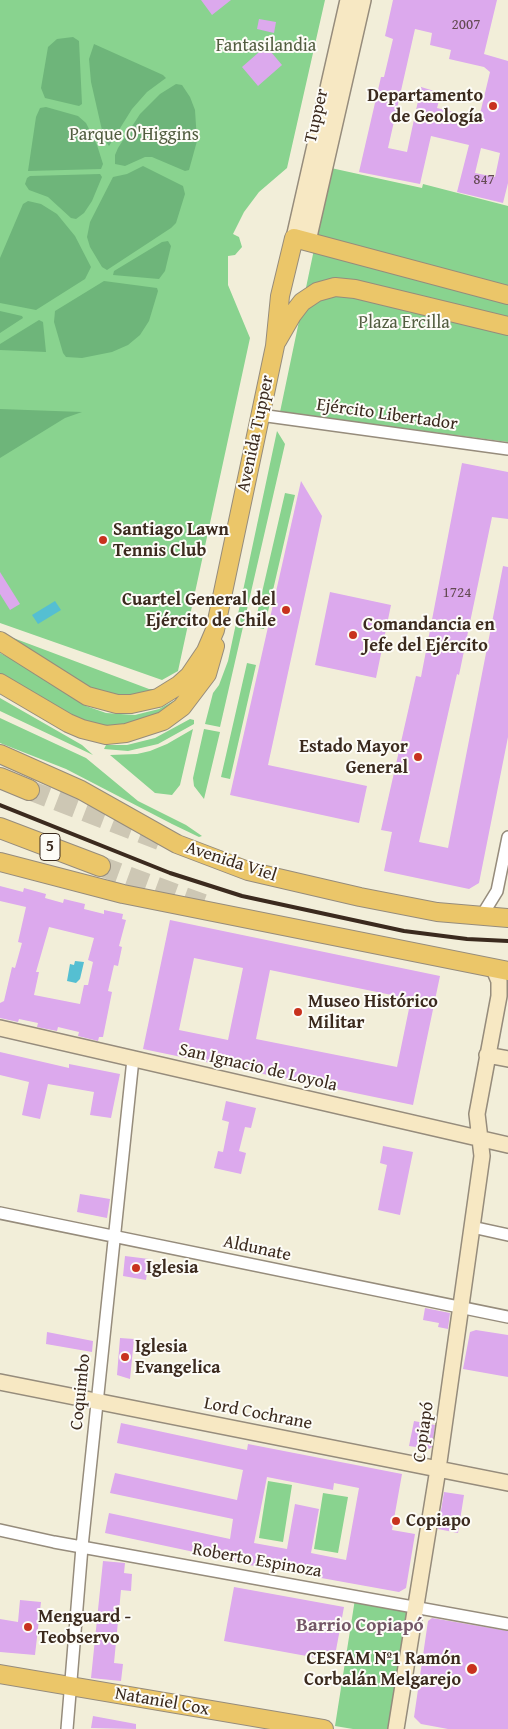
<!DOCTYPE html>
<meta charset="utf-8">
<style>
body{margin:0}
canvas{display:block;background:#f2eed9}
</style>
<canvas width="508" height="1729"></canvas>
<script>
const ctx = document.querySelector('canvas').getContext('2d');
ctx.lineJoin = 'round';
function fill(path, color) { ctx.fillStyle = color; ctx.fill(path, 'evenodd'); }
const shape = rows => new Path2D(rows.map(r => 'M' + r).join(''));
function stroke(path, color, width, dash) { ctx.strokeStyle = color; ctx.lineWidth = width; ctx.lineCap = dash ? 'butt' : 'round'; ctx.setLineDash(dash || []); ctx.stroke(path); }
function label(font, color, halo, rows, align = 'center') {
  ctx.font = font + ' "Gentium Book Plus",serif'; ctx.lineWidth = 4; ctx.setLineDash([]); ctx.textBaseline = 'middle'; ctx.strokeStyle = halo; ctx.fillStyle = color; for (const [text, x, y, turn = 0] of rows) {
    ctx.save(); ctx.translate(x, y); ctx.rotate((+turn || 0) * Math.PI / 180); ctx.textAlign = isNaN(turn) ? turn : align; if (halo) ctx.strokeText(text, 0, 0); ctx.fillText(text, 0, 0); ctx.restore();
  }
}
fill(shape([
 [0,0,325,0,287,168,259,192,244,212,233,234,239,237,242,247,235,255,228,256,228,285,250,338,178,671,162,680,0,623],
 [331,168,422,188,423,184,508,206,508,442,280,412],
 [277,431,285,444,220,727,205,724,213,693,219,685,228,661],
 [285,493,295,495,264,629,254,627],
 [0,633,149,689,157,689,140,698,102,694],
 [0,653,22,664,86,706,106,713,135,715,159,709,179,698,170,712,115,729,79,720,0,674],
 [247,663,256,665,230,779,221,777],
 [0,698,82,745,93,755,0,711],
 [0,718,86,758,138,801,186,825,202,836,199,837,172,824,66,769,0,743],
 [190,719,194,720,194,724,158,744,128,751,104,749,106,745,127,745,155,738],
 [193,729,180,785,172,795,155,793,110,755,137,754,150,751,167,744],
 [204,729,220,732,204,799,194,786,193,778],
 [268,1481,292,1485,283,1542,259,1538],
 [323,1493,348,1497,338,1553,314,1549],
 [355,1599,405,1610,408,1616,388,1729,353,1729,335,1726]
]), '#89d38f');
fill(shape([
 [73,37,79,41,82,104,79,106,45,98,41,88,48,47,57,39],
 [94,44,163,75,166,78,147,92,132,109,109,146,104,139,91,82,89,59],
 [176,84,182,85,190,97,195,110,197,141,189,170,185,171,152,157,145,157,125,166,115,164,115,155,118,148,140,114,160,94],
 [46,107,78,116,86,123,97,145,103,164,101,169,28,171,36,117,40,108],
 [143,166,183,186,185,194,176,223,171,228,107,270,102,267,90,247,87,237,90,222,113,177,127,174],
 [100,174,102,177,92,201,84,213,76,219,71,218,48,197,29,190,25,184,27,178,30,176],
 [28,201,41,204,57,214,75,236,91,267,85,279,36,310,0,303,0,258,23,204],
 [168,241,171,246,165,271,159,279,113,275,114,271,162,242],
 [104,281,157,288,158,291,149,321,140,335,128,345,112,352,82,358,66,357,63,353,54,322,55,311],
 [0,311,22,316,23,318,0,333],
 [39,320,43,322,46,352,0,350,0,344],
 [0,409,82,412,65,418,0,458]
]), '#6eb57a');
fill(shape([
 [55,601,61,610,38,624,32,615],
 [75,961,84,962,80,979,76,983,67,981,70,964,74,965]
]), '#55bfd2');
fill(shape([
 [201,0,231,0,212,15],
 [393,0,497,0,484,54,508,61,508,183,503,203,457,192,469,145,431,136,420,184,359,172,381,77,384,77,393,39,385,36],
 [415,29,432,33,430,45,451,50,449,59,484,67,490,72,479,118,437,108,441,93,421,87,407,152,388,148],
 [481,148,500,153,495,177,475,173],
 [259,19,276,22,274,33,257,29],
 [266,46,282,65,258,86,242,67],
 [462,463,508,472,508,519,492,517,459,675,457,674,419,842,448,848,503,566,508,567,508,737,479,883,469,889,384,871,392,832,381,830,416,676,421,677],
 [301,481,322,516,268,765,367,786,359,823,230,795],
 [0,572,20,604,10,610,0,594],
 [330,592,391,605,376,678,315,665],
 [0,886,23,892,24,888,46,894,45,898,63,903,64,899,85,904,84,909,104,914,104,910,123,914,122,919,126,920,119,946,122,947,118,966,114,965,108,991,112,992,103,1037,99,1037,98,1041,78,1036,79,1032,58,1027,57,1031,37,1027,38,1023,19,1019,18,1022,0,1018,0,1003,4,1001,12,967,15,968,22,943,18,942,26,907,0,901],
 [49,927,94,938,88,960,93,962,88,985,84,985,80,1004,34,995,39,972,36,972],
 [170,920,440,976,413,1105,143,1049],
 [194,958,243,968,228,1040,179,1030],
 [270,970,411,999,397,1067,256,1039],
 [0,1052,69,1068,69,1064,120,1074,111,1118,90,1115,94,1092,48,1084,40,1119,22,1115,29,1082,0,1075],
 [226,1101,256,1108,251,1128,245,1127,239,1151,246,1153,241,1174,214,1168,218,1151,223,1152,229,1122,222,1120],
 [383,1146,413,1152,400,1215,378,1210,387,1165,380,1163],
 [80,1194,110,1199,107,1218,77,1212],
 [125,1256,149,1259,146,1280,123,1276],
 [425,1308,450,1313,448,1329,438,1327,439,1323,423,1320],
 [476,1330,508,1335,508,1377,463,1369,470,1332],
 [47,1332,93,1341,92,1352,46,1344],
 [120,1338,134,1339,130,1379,117,1375],
 [414,1421,435,1425,432,1447,429,1449,409,1446],
 [121,1423,247,1450,248,1444,402,1474,392,1530,415,1534,406,1588,399,1592,227,1561,227,1559,105,1533,109,1513,230,1539,233,1519,110,1493,115,1473,237,1500,243,1470,117,1443],
 [267,1477,333,1490,334,1483,359,1488,346,1560,311,1553,319,1509,295,1504,287,1549,254,1543],
 [444,1492,464,1495,458,1533,438,1529],
 [103,1561,125,1563,124,1573,132,1574,131,1591,121,1590,114,1663,123,1664,121,1681,91,1678],
 [234,1587,344,1607,334,1661,224,1641],
 [20,1600,41,1602,35,1655,0,1652,0,1619,18,1622],
 [432,1618,508,1631,508,1729,448,1729,421,1724,414,1717,428,1621],
 [93,1716,136,1724,136,1729,91,1728]
]), '#dca9ed');
stroke(shape([
 [29,790,162,841],
 [100,866,206,905]
]), '#cdc7b4', 20, [20, 10]);
const street = shape([
 [260,415,508,449],
 [481,917,497,891,508,837],
 [0,1213,508,1317],
 [472,1227,508,1235],
 [0,1530,54,1542,508,1624],
 [67,1729,82,1547,133,1059]
]);
const secondary = shape([
 [294,238,348,0],
 [308,241,363,0],
 [0,1028,508,1145],
 [487,1055,508,1059],
 [0,1382,508,1483],
 [396,1729,438,1469,482,1156,477,1114,499,996,499,981,494,969]
]);
const primary = shape([
 [277,341,292,315,302,302,317,292,335,287,355,289,508,326],
 [0,641,87,696,117,704,131,704,158,698,179,685,189,676,206,651,215,630,275,346,280,296,294,238,508,295],
 [0,683,68,723,82,729,106,735,126,733,163,721,182,707,207,674,215,646],
 [0,754,81,790,177,844,248,871,360,897,437,912,508,918],
 [0,862,123,894,508,971],
 [0,1674,324,1729]
]);
const highway = shape([
 [0,778,29,790],
 [0,828,100,866]
]);
stroke(street, '#968c7c', 14);
stroke(secondary, '#968c7c', 18);
stroke(primary, '#968c7c', 20);
stroke(highway, '#968c7c', 22);
stroke(street, '#fff', 11);
stroke(secondary, '#f7e8c3', 15);
stroke(primary, '#ebc669', 18);
stroke(highway, '#ebc669', 20);
stroke(shape([
 [0,805,170,873,242,896,404,931,467,939,508,941]
]), '#3b2a1e', 4);
for (const [x, y, r, color] of [
 [493,106,5,"#c8321e"],
 [103,540,5,"#c8321e"],
 [286,610,5,"#c8321e"],
 [353,635,5,"#c8321e"],
 [418,757,5,"#c8321e"],
 [298,1012,5,"#c8321e"],
 [136,1268,5,"#c8321e"],
 [125,1357,5,"#c8321e"],
 [396,1521,5,"#c8321e"],
 [28,1627,5,"#c8321e"],
 [472,1669,6,"#c8321e"]
]) { const dot = new Path2D(); dot.arc(x, y, r, 0, 2 * Math.PI); ctx.fillStyle = color; ctx.fill(dot); stroke(dot, '#fdfcf7', 2); }
label('15px', '#634a52', null, [
 ["2007",466,25],
 ["847",484,180],
 ["1724",457,593]
]);
for (const [x, y, w] of [
 [50,847,20]
]) { const box = new Path2D(); box.roundRect(x - w / 2, y - 13.5, w, 27, 4); ctx.fillStyle = '#fdfcf7'; ctx.fill(box); stroke(box, '#3b2a1e', 1); }
label('bold 16px', '#3b2a1e', null, [
 ["5",50,847]
]);
label('18px', '#525d40', '#fdfcf7', [
 ["Fantasilandia",266,46],
 ["Parque O'Higgins",134,135],
 ["Plaza Ercilla",404,323]
]);
label('bold 18px', '#3b2a1e', '#fdfcf7', [
 ["Departamento",483,96,"right"],
 ["de Geología",483,117,"right"],
 ["Santiago Lawn",113,530],
 ["Tennis Club",113,551],
 ["Cuartel General del",276,600,"right"],
 ["Ejército de Chile",276,621,"right"],
 ["Comandancia en",363,625],
 ["Jefe del Ejército",363,646],
 ["Estado Mayor",408,747,"right"],
 ["General",408,768,"right"],
 ["Museo Histórico",308,1002],
 ["Militar",308,1023],
 ["Iglesia",146,1268],
 ["Iglesia",135,1347],
 ["Evangelica",135,1368],
 ["Copiapo",406,1521],
 ["Menguard -",38,1617],
 ["Teobservo",38,1638],
 ["CESFAM Nº1 Ramón",461,1659,"right"],
 ["Corbalán Melgarejo",461,1680,"right"]
], 'left');
label('18px', '#3b2a1e', '#fdfcf7', [
 ["Tupper",317,116,-77],
 ["Ejército Libertador",387,415,8],
 ["Avenida Tupper",256,434,-78],
 ["Avenida Viel",231,862,18],
 ["San Ignacio de Loyola",258,1068,13],
 ["Aldunate",257,1249,12],
 ["Coquimbo",81,1392,-84],
 ["Lord Cochrane",258,1414,11],
 ["Copiapó",424,1432,-82],
 ["Roberto Espinoza",257,1561,10],
 ["Nataniel Cox",162,1702,10]
]);
label('bold 19px', '#735666', '#fdfcf7', [
 ["Barrio Copiapó",360,1626]
]);
</script>
